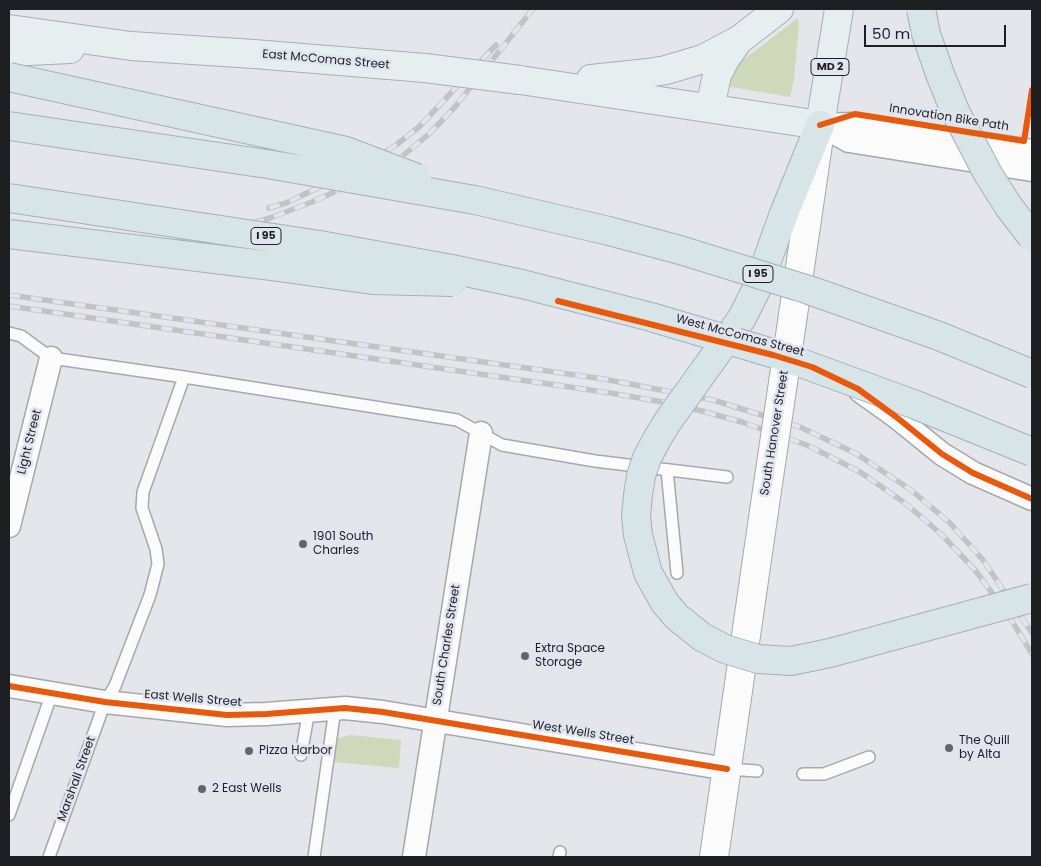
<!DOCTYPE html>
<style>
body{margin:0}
#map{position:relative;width:1041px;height:866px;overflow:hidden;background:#e4e6ec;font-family:Poppins,sans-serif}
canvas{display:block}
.frame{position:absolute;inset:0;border:10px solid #1d1f23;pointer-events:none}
.scale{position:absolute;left:864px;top:25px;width:142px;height:22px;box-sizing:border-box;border:2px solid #1d1f23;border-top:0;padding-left:6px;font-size:15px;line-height:18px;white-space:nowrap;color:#1d1f23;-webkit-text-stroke:4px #e1e5f0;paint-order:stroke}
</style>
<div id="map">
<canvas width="1041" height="866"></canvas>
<div class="frame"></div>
<div class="scale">50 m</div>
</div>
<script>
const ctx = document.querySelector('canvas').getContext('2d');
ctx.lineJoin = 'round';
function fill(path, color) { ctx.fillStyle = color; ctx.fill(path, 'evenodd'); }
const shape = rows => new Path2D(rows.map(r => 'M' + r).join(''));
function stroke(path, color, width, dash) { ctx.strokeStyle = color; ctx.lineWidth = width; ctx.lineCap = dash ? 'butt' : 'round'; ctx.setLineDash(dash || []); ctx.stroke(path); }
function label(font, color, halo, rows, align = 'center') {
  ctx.font = font + ' Poppins,sans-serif'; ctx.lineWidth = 5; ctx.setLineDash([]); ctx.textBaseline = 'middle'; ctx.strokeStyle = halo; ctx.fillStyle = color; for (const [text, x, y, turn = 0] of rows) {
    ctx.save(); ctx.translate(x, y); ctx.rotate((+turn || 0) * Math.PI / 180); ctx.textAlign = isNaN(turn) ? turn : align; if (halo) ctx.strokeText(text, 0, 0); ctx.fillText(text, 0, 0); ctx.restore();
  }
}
fill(shape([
 [798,18,799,25,794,79,790,97,726,86,735,66],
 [351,735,401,740,399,768,333,762,337,738]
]), '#cfd8b9');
const service = shape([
 [9,333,21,336,51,358,184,377,457,420,502,445,595,461,727,477],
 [667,470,677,573],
 [301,755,309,710],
 [727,769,757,771],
 [803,774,824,774,869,757],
 [9,815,52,693],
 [49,857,105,702,115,686,150,595,158,564,156,549,142,508,143,492,184,377],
 [314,857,335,709],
 [559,857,560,852]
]);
const minor = shape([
 [820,125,849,141,1032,170],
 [820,125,853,124,1032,151],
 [860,391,895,416,942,454,973,473,1032,499],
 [9,526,51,358],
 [9,686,105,702,227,715,266,714,345,708,383,712,727,769],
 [414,857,481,433]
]);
const secondary = shape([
 [793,315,818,144],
 [714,857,764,511]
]);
const primary = shape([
 [9,29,131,46,254,54,425,68],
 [9,52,70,49],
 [591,79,648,73,666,70,703,59,739,40,779,9],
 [520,80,820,125,839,9],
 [710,108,717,75,726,58,738,41]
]);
const motorway = shape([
 [729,336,742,318,758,286,783,216,820,125]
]);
stroke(service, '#a6a8ad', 14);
stroke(minor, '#a6a8ad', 25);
stroke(secondary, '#a6a8ad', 30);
stroke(primary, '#a3b1b7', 30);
stroke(motorway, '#a3b1b7', 30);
stroke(service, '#fbfbfc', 11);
stroke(minor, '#fbfbfc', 22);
stroke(secondary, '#fbfbfc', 28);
stroke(primary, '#e6eef0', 28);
stroke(motorway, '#d7e4e8', 28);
const rail = shape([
 [269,208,286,203,362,167,396,145,419,127,496,45],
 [14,242,125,247,199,239,270,218,312,202,388,168,429,134,454,108,533,9],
 [9,295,604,379,713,400,800,427,855,453,911,490,950,523,983,560,1032,633],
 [9,306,604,392,663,402,702,411,742,422,809,446,860,472,905,503,941,534,975,570,1009,616,1032,654]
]);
stroke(rail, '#c3c3c5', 5.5);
stroke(rail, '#e1e5f0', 4, [11]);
const secondaryBridge = shape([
 [764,511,793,315]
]);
const primaryBridge = shape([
 [425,68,520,80]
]);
const motorwayBridge = shape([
 [921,9,926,34,940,74,955,111,988,174,1009,207,1032,237],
 [9,77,346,151,417,178],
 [9,126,267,164,475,200,609,231,680,250,809,290,939,336,1032,374],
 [9,198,320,245,452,269,522,284,651,317,782,356,916,405,1032,452],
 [9,234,272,266,372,280,453,282],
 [729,336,668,421,657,439,647,458,641,476,638,495,636,516,638,535,648,573,665,603,677,617,702,637,725,649,758,659,791,661,830,653,1032,598]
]);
stroke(secondaryBridge, '#a6a8ad', 30, []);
stroke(primaryBridge, '#a3b1b7', 30, []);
stroke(motorwayBridge, '#a3b1b7', 30, []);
stroke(secondaryBridge, '#fbfbfc', 28);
stroke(primaryBridge, '#e6eef0', 28);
stroke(motorwayBridge, '#d7e4e8', 28);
stroke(shape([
 [820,125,855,114,1024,141,1032,90],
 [558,301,773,355,812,367,858,389,895,416,942,454,973,473,1032,499],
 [9,686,105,702,227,715,266,714,345,708,383,712,727,769]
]), '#e8590c', 6);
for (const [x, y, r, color] of [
 [303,544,5,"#636569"],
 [525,656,5,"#636569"],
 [949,748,5,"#636569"],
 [249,751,5,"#636569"],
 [202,789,5,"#636569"]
]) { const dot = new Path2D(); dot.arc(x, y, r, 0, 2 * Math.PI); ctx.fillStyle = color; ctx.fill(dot); stroke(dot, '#e1e5f0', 2); }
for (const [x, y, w] of [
 [830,67,38],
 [266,236,30],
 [758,274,30]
]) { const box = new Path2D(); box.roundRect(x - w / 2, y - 8.5, w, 17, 4); ctx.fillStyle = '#e1e5f0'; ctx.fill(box); stroke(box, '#1d1f23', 1); }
label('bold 11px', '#1d1f23', null, [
 ["MD 2",830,67],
 ["I 95",266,236],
 ["I 95",758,274]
]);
label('12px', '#1d1f23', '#e1e5f0', [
 ["East McComas Street",326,60,5],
 ["Innovation Bike Path",949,118,9],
 ["West McComas Street",740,336,15],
 ["South Hanover Street",775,433,-81],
 ["Light Street",30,442,-76],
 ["South Charles Street",447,645,-81],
 ["East Wells Street",193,699,5],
 ["West Wells Street",583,733,9],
 ["Marshall Street",77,779,-70]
]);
label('12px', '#1d1f23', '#e1e5f0', [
 ["1901 South",313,537],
 ["Charles",313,551],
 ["Extra Space",535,649],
 ["Storage",535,663],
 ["The Quill",959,741],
 ["by Alta",959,755],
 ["Pizza Harbor",259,751],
 ["2 East Wells",212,789]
], 'left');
</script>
